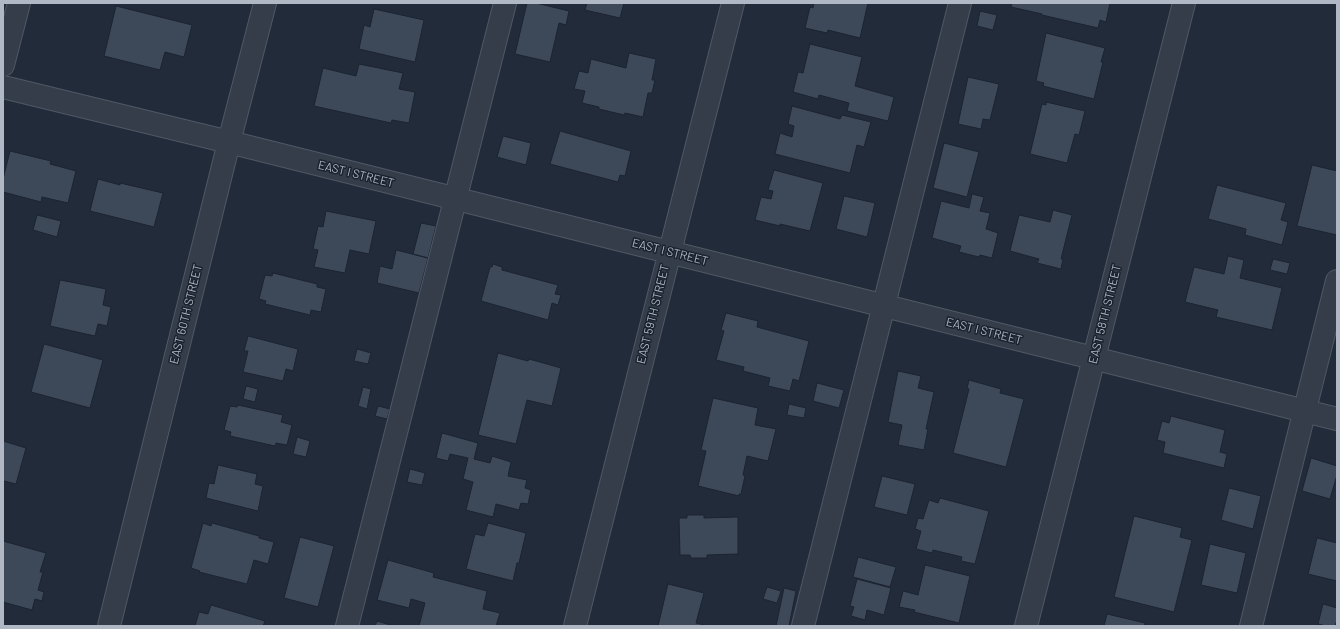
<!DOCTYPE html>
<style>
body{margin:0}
#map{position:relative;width:1340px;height:629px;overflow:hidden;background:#212b3a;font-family:Barlow,sans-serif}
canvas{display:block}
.frame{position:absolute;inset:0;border:4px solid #b0b8c6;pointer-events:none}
</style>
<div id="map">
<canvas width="1340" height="629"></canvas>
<div class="frame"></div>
</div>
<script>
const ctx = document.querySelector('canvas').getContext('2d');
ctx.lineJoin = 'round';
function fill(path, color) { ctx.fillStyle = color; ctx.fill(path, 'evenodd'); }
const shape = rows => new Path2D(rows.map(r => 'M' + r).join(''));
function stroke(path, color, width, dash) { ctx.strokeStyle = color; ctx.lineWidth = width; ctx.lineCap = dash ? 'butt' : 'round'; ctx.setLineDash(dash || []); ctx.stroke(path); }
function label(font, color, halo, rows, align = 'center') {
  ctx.font = font + ' Barlow,sans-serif'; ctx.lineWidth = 3; ctx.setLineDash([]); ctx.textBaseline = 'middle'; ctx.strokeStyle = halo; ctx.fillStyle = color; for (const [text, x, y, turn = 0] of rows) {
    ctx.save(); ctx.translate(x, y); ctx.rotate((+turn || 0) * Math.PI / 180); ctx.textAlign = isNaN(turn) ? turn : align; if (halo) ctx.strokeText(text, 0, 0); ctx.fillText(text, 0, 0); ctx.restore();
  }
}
const building = shape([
 [527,3,536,3,569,11,566,25,559,23,550,62,515,54,527,3],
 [587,3,624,3,620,18,585,10,587,3],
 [814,3,868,3,860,38,828,30,827,33,805,28,810,7,813,8,814,3],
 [1012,3,1110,3,1106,22,1100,20,1098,28,1042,15,1042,14,1011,7,1012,3],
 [116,6,192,25,184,57,165,52,160,70,104,56,116,6],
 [374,9,424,20,415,62,359,49,364,25,370,27,374,9],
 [980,11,997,15,993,30,977,26,980,11],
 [1046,33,1105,48,1101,62,1103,62,1094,99,1043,86,1044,83,1036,81,1046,33],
 [810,44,862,57,855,86,894,97,888,121,847,111,849,103,819,95,818,99,793,92,798,72,803,73,810,44],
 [629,53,656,59,652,80,655,80,652,93,648,93,643,117,625,113,624,115,599,109,599,107,582,103,585,91,574,89,579,71,588,73,591,59,626,68,629,53],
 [359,64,403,73,399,89,415,92,409,123,392,120,391,123,314,106,323,68,356,76,359,64],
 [968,77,999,84,990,120,983,119,981,129,958,124,968,77],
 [1046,102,1085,111,1079,135,1075,134,1067,163,1030,154,1042,104,1046,105,1046,102],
 [792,106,840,119,842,115,871,122,864,147,857,145,850,173,775,154,780,133,792,137,794,126,788,124,792,106],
 [560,131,631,151,625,176,620,175,618,182,550,164,560,131],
 [503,136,531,143,526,165,497,157,503,136],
 [944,143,979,152,967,197,933,188,944,143],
 [10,151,51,161,50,164,76,171,68,203,42,197,41,202,3,192,3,179,10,151],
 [1312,165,1337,171,1337,235,1297,226,1312,165],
 [774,170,823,183,810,231,780,224,780,226,755,220,761,197,771,199,773,191,768,190,774,170],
 [98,179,120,185,120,183,163,193,154,227,90,211,98,179],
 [1217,185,1286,203,1281,220,1288,222,1282,245,1245,235,1246,229,1208,219,1217,185],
 [972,194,984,197,980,211,990,213,986,229,998,233,992,258,980,255,979,257,959,252,961,246,932,238,941,201,969,208,972,194],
 [844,196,875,203,867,237,836,229,844,196],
 [1053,210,1072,215,1061,259,1063,259,1061,269,1037,263,1039,259,1010,251,1019,215,1050,222,1053,210],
 [326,211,376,221,369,254,350,250,345,273,314,267,318,250,313,249,318,226,323,227,326,211],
 [37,215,61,221,57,237,33,230,37,215],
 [421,223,436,226,428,258,413,254,421,223],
 [396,250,428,258,419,293,377,283,380,266,392,269,396,250],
 [1228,256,1244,260,1240,278,1282,288,1272,330,1216,317,1218,310,1185,302,1194,267,1224,274,1228,256],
 [1273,259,1290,263,1287,274,1270,270,1273,259],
 [493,264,502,267,502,270,558,285,555,294,561,295,558,305,552,303,548,320,481,301,490,267,492,267,493,264],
 [273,273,317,284,317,287,326,289,321,312,311,310,310,315,265,304,266,301,259,299,265,275,272,276,273,273],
 [60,280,106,289,103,305,111,307,107,326,98,324,95,336,50,326,60,280],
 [726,313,758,321,757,327,809,341,799,381,793,379,790,391,768,386,770,378,743,371,744,367,716,360,724,331,721,330,726,313],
 [248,336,298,349,293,371,286,369,283,381,243,372,248,351,244,351,248,336],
 [44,344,103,360,90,408,31,392,44,344],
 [357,349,371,353,368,364,354,361,357,349],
 [498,353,528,361,529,359,561,368,552,406,527,400,516,444,478,435,498,353],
 [898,371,921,376,918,388,934,392,926,429,928,429,924,450,898,445,902,425,888,422,898,371],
 [969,380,1001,389,1000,393,1024,399,1006,467,953,453,969,389,967,388,969,380],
 [817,383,844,390,839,408,813,401,817,383],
 [246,386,258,389,255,402,243,399,246,386],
 [363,387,371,389,367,409,358,406,363,387],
 [713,398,758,408,755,425,776,429,768,461,747,456,743,475,745,476,741,494,739,494,739,496,698,486,706,451,701,450,713,398],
 [789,404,806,408,804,418,787,415,789,404],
 [238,405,283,415,281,422,292,425,287,445,276,443,275,446,230,436,231,432,224,430,230,406,237,407,238,405],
 [378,406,390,409,387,419,375,416,378,406],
 [1171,416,1225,430,1220,452,1227,454,1224,468,1163,453,1165,442,1157,440,1162,421,1169,423,1171,416],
 [442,433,478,443,474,459,490,463,492,456,511,462,508,476,527,480,525,488,531,490,528,504,521,503,519,510,496,504,493,517,466,510,473,482,463,479,468,458,450,454,448,461,436,458,442,433],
 [297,437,310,441,306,457,293,454,297,437],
 [3,441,26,448,16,484,4,481,3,484,3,441],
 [1311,458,1337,466,1337,475,1330,499,1302,491,1311,458],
 [218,465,257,474,255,484,263,486,258,511,206,498,209,483,214,484,218,465],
 [410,469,425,473,422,485,407,482,410,469],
 [882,476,915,484,907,515,874,507,882,476],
 [1229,488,1261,496,1253,529,1221,520,1229,488],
 [940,498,989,511,975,564,961,561,962,557,933,550,932,553,916,549,921,531,915,529,918,518,923,519,929,500,938,503,940,498],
 [687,515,704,515,704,518,738,517,738,554,707,555,707,558,691,558,690,555,680,555,679,518,687,518,687,515],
 [1134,516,1182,528,1180,537,1192,540,1174,612,1114,597,1134,516],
 [203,523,211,526,212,523,259,536,259,538,274,542,268,564,254,560,247,584,199,572,200,571,191,568,203,523],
 [488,523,526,533,519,563,517,563,513,581,466,569,475,534,484,536,488,523],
 [300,537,334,546,318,607,284,598,300,537],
 [1317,538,1337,543,1337,581,1308,574,1317,538],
 [3,541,46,553,40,572,43,572,38,590,44,592,42,601,35,599,32,610,3,602,3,541],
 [1210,544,1246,553,1237,593,1201,585,1210,544],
 [858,557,896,567,890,587,853,577,858,557],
 [388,560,434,573,433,577,487,591,483,609,500,613,496,626,419,626,425,603,411,599,409,608,377,600,388,560],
 [925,565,970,576,959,623,914,612,915,610,899,607,903,591,918,595,925,565],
 [857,579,891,588,884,615,867,610,865,620,851,616,854,607,850,606,857,579],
 [668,584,704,593,696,623,708,626,658,626,668,584],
 [767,587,781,591,777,603,763,599,767,587],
 [784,588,796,591,789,626,776,626,784,588],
 [1323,604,1337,608,1337,620,1335,626,1326,626,1318,624,1323,604],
 [211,605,265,621,263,626,195,626,199,612,208,614,211,605],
 [1107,614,1145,623,1144,626,1104,626,1107,614],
 [377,621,394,626,375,626,377,621]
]);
fill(building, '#3d4959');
stroke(building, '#1c2431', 1);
const minor = shape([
 [3,65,19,3],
 [3,87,229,142,1337,419],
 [109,626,229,142,265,3],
 [347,626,505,3],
 [575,626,733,3],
 [803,626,960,3],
 [1026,626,1184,3],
 [1251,626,1337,281]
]);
stroke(minor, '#505865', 24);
stroke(minor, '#353d4a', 22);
label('12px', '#b0b8c6', '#1a222f', [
 ["EAST I STREET",356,174,14],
 ["EAST I STREET",670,252,14],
 ["EAST 60TH STREET",186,314,-76],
 ["EAST 59TH STREET",653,314,-76],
 ["EAST 58TH STREET",1105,314,-76],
 ["EAST I STREET",984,331,14]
]);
</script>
